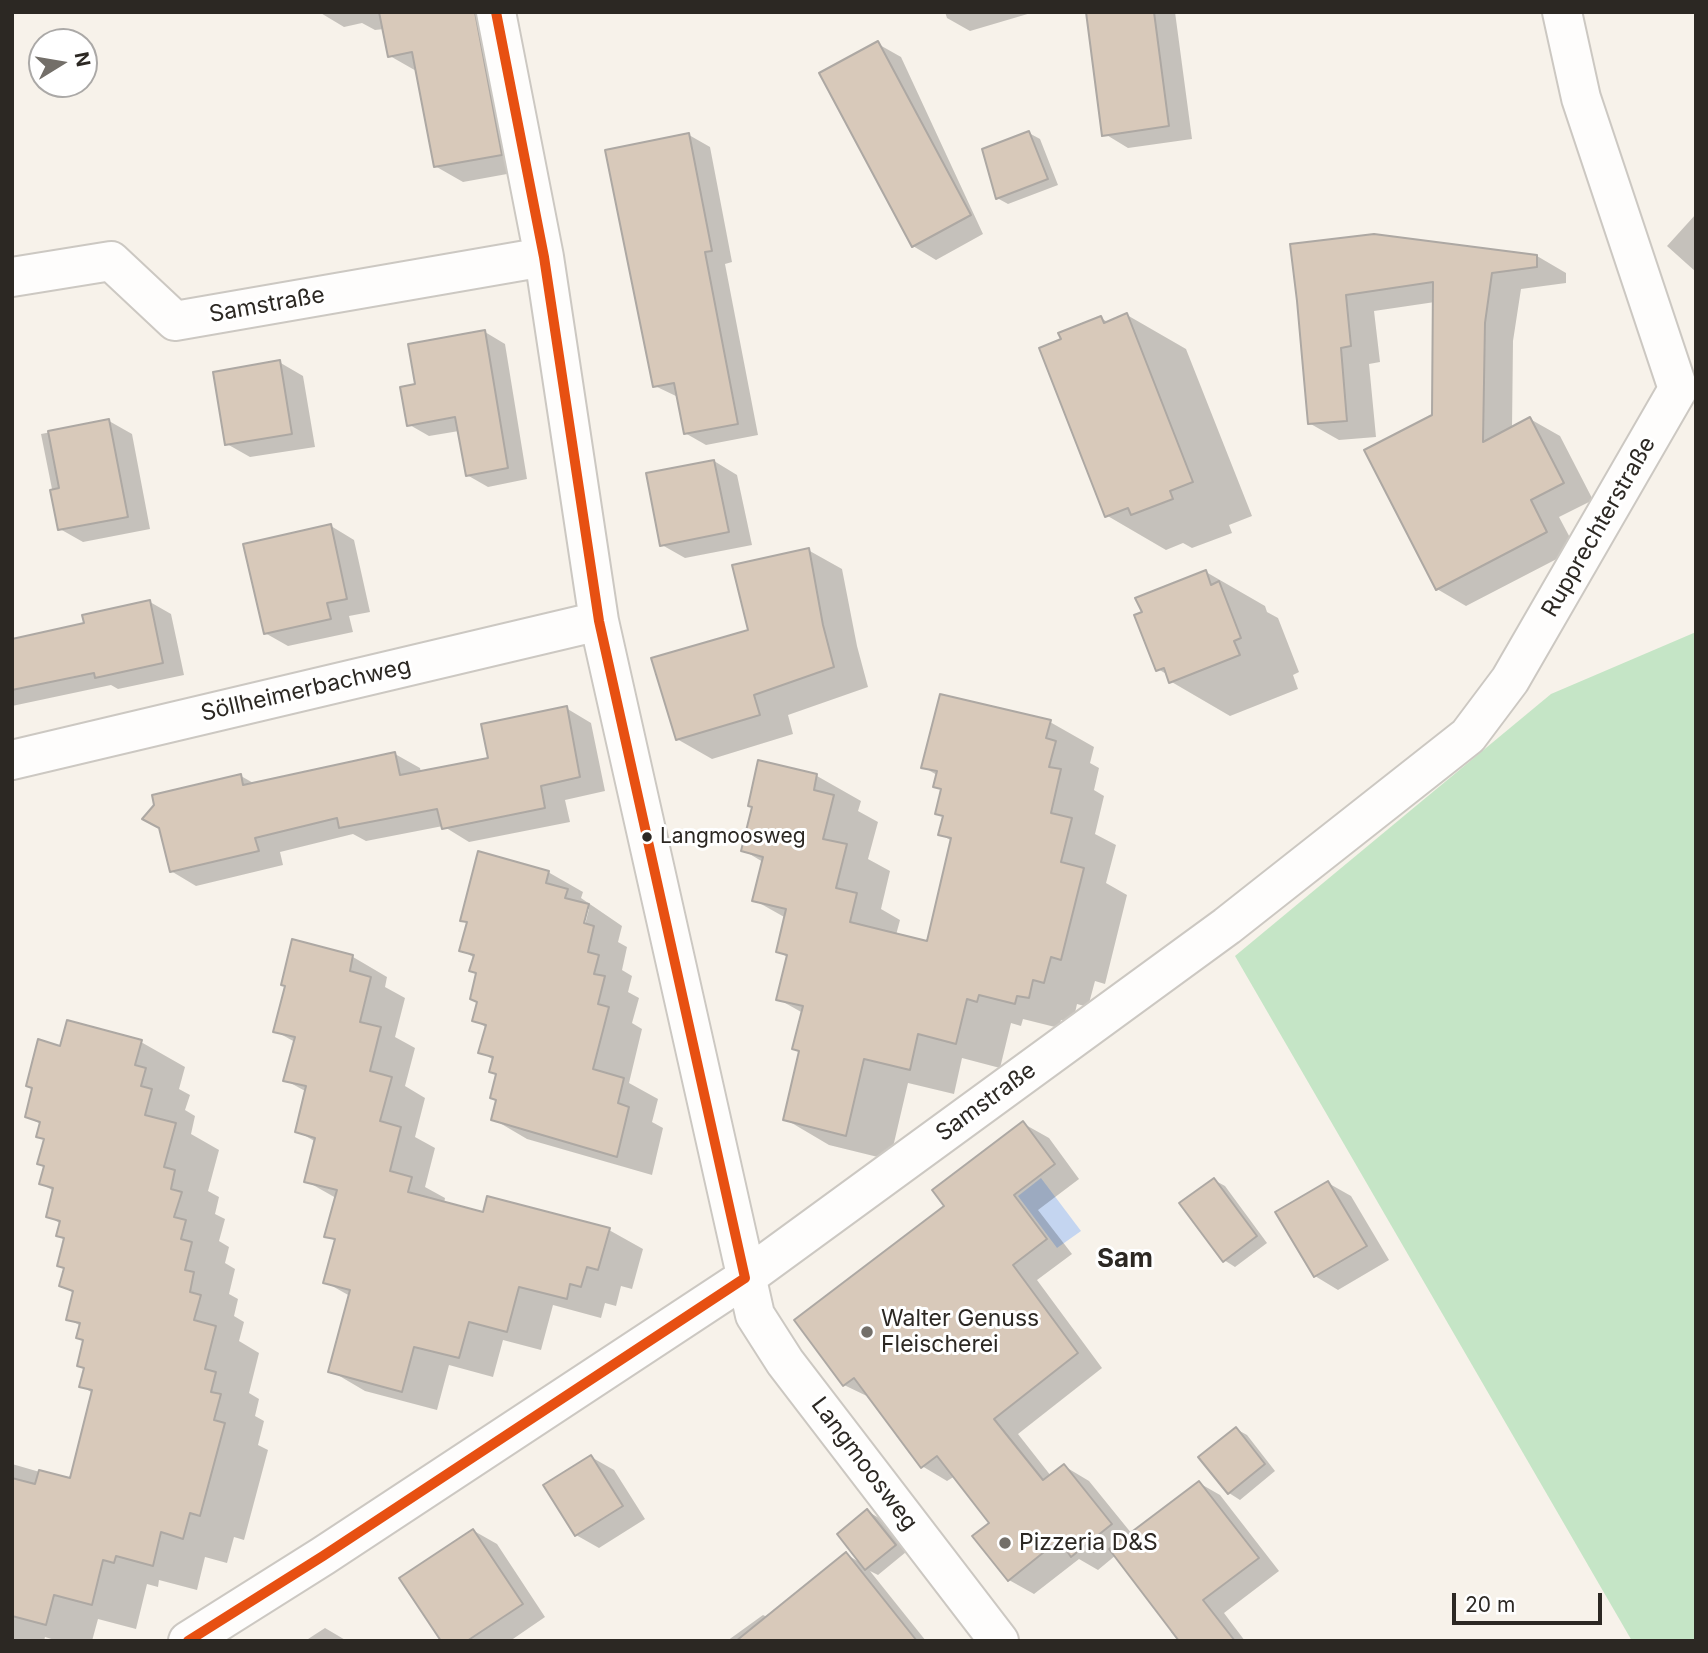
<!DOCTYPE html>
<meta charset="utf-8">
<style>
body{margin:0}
#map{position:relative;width:1708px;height:1653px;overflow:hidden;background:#f7f2ea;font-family:Inter,sans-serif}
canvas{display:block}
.frame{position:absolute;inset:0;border:14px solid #2c2823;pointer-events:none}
.north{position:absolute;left:28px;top:28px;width:70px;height:70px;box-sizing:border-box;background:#fff;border:2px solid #aba9a7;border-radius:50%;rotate:79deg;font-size:19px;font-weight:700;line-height:28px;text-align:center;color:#2c2823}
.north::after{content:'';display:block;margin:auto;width:24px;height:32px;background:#736f69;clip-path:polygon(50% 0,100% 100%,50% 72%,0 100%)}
.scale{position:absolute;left:1452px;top:1593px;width:150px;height:32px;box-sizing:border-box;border:4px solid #2c2823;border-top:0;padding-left:9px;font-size:21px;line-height:24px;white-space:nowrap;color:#2c2823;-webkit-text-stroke:5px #fff;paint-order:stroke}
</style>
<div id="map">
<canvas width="1708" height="1653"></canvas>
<div class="frame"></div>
<div class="north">N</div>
<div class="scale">20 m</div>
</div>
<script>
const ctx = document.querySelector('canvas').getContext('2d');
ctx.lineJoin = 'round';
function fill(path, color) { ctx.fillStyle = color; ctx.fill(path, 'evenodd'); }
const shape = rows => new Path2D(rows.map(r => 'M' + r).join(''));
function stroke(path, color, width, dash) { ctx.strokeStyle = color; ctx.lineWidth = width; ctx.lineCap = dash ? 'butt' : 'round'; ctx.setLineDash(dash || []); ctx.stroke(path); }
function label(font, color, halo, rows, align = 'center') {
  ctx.font = font + ' Inter,sans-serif'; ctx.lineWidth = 6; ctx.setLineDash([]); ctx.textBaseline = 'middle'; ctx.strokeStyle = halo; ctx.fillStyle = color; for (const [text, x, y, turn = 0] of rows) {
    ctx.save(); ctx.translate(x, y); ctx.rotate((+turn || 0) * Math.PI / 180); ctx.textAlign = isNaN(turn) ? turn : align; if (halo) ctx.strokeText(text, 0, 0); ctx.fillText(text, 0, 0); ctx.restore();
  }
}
fill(shape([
 [1696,632,1696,1641,1632,1641,1235,956,1551,694]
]), '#c5e5c6');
fill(shape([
 [1041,1178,1081,1231,1057,1248,1018,1196]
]), '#c4d5f0');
fill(shape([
 [319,12,463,12,477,34,505,50,529,170,463,182,435,166,418,72,390,56,384,29,375,30,362,23,344,27],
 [945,12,1031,12,1031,13,970,31,947,18],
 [1088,12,1175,12,1192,139,1128,148,1105,134],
 [878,44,901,57,983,234,936,260,913,246],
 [1029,133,1040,139,1058,185,1008,204,997,198],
 [689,135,710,147,732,262,725,264,758,435,706,445,685,433,678,397,655,386],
 [1696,214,1696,272,1667,246],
 [1537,256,1566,273,1566,283,1521,289,1513,341,1512,429,1530,419,1560,436,1593,500,1559,517,1576,549,1466,606,1437,589,1433,416,1435,302,1374,311,1380,362,1369,364,1376,437,1339,440,1309,423,1299,301],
 [1127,315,1186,349,1252,516,1229,525,1232,533,1192,548,1183,543,1166,550,1106,515,1064,340,1101,318,1109,323],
 [485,332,505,344,527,479,488,487,467,475,459,431,429,436,408,424,417,385],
 [279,362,303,376,315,447,250,457,227,444],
 [109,421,132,434,150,529,83,542,60,529,41,434],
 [714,461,737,475,752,545,685,558,662,545],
 [331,526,354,540,370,612,349,616,353,632,288,646,265,633],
 [808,550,842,569,857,646,868,687,788,715,793,734,712,759,677,739],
 [1206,572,1265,606,1267,612,1278,618,1299,672,1293,675,1298,689,1230,716,1170,681,1168,675,1158,669],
 [150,602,171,614,184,675,118,689,111,685,12,706,12,641,86,624],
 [566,708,591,723,605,791,565,800,570,822,469,842,443,826,366,841,353,834,280,852,283,865,196,886,171,871,241,776,255,784,395,754,420,768,421,772,490,759],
 [1050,722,1094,747,1090,763,1099,768,1094,790,1104,796,1095,834,1116,845,1106,883,1127,895,1105,984,1095,981,1088,1007,1077,1004,1073,1022,1061,1020,1059,1028,1023,1019,1021,1026,1011,1023,1000,1068,962,1058,954,1094,908,1083,890,1160,829,1145,785,1119,801,1052,803,1013,778,999,788,957,778,952,786,918,754,900,763,862,743,850,754,808,760,762,817,776,861,801,858,811,878,822,868,859,890,871,881,909,900,920,896,935,928,943,952,841,940,834,944,817,937,813,942,790,935,786,937,775,923,767],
 [548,872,583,892,581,898,622,926,618,942,627,947,622,970,632,976,628,992,639,998,632,1023,642,1029,629,1083,658,1099,652,1122,663,1128,652,1175,527,1139,493,1119,498,1100,498,1075,491,1071,494,1060,480,1052,487,1028,474,1020,479,1003,478,974,475,958,461,950,468,924,462,920],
 [586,909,589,909,583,932,580,931],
 [293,941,353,957,387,977,385,987,405,998,395,1037,415,1048,405,1086,425,1098,415,1137,435,1148,425,1187,445,1198,444,1204,484,1214,609,1230,643,1249,632,1289,621,1286,616,1306,605,1303,601,1318,553,1305,541,1350,503,1340,493,1377,449,1365,437,1410,365,1391,331,1371,350,1296,325,1282,336,1241,326,1236,336,1198,306,1181,316,1142,297,1131,307,1092,285,1080,295,1042,275,1031,287,986],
 [141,1042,185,1067,179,1089,190,1095,185,1110,195,1116,191,1134,219,1150,208,1191,219,1197,215,1214,225,1219,219,1241,229,1247,225,1263,235,1269,229,1294,238,1299,234,1316,244,1322,239,1341,259,1353,249,1393,259,1399,255,1416,264,1421,258,1445,268,1450,244,1540,234,1537,227,1563,205,1557,197,1590,159,1580,158,1587,147,1584,136,1629,98,1619,92,1641,58,1641,45,1637,44,1641,12,1641,12,1464,71,1481,93,1393,81,1386,86,1369,79,1365,85,1341,78,1337,81,1326,68,1319,74,1293,61,1286,65,1269,59,1265,65,1240,58,1236,61,1224,48,1216,54,1191,41,1184,45,1167,39,1163,45,1140,38,1136,41,1124,27,1117,61,1048],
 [1024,1124,1049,1138,1079,1179,1038,1210,1072,1254,1037,1280,1102,1368,1018,1434,1051,1476,1064,1466,1089,1481,1132,1534,1199,1483,1220,1495,1279,1571,1224,1613,1245,1641,1178,1641,1171,1632,1173,1630,1116,1555,1098,1570,1079,1559,1034,1594,1009,1580,991,1523,955,1476,947,1481,922,1466,871,1398,844,1385,947,1207],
 [1214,1180,1225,1186,1267,1243,1235,1267,1224,1260],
 [1328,1183,1351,1196,1389,1260,1338,1290,1315,1276],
 [1236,1429,1247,1435,1275,1471,1240,1500,1229,1493],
 [591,1457,614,1470,645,1519,599,1548,576,1535],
 [867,1511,879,1518,906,1552,878,1575,870,1571,926,1641,727,1641,763,1615,767,1617,846,1554,862,1564],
 [474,1531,497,1544,545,1617,510,1641,443,1641],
 [325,1628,347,1641,305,1641]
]), '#0003');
const building = shape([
 [379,12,475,12,502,155,434,167,412,52,388,57,379,12],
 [1086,12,1154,12,1169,126,1102,136,1086,12],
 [878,41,971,215,912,247,819,73,878,41],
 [1029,131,1048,179,996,199,982,149,1029,131],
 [689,133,712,251,705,252,738,424,684,434,674,383,653,387,605,150,689,133],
 [1374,234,1537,255,1537,267,1492,273,1485,323,1483,442,1530,417,1564,483,1531,500,1547,532,1436,590,1364,450,1432,415,1433,282,1346,295,1351,346,1341,348,1347,421,1308,424,1297,301,1290,244,1374,234],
 [1127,313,1193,482,1170,491,1173,499,1131,515,1128,508,1105,517,1039,348,1061,339,1058,333,1101,316,1104,323,1127,313],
 [485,330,508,468,466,476,455,417,407,426,400,387,415,384,408,344,485,330],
 [280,360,292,434,225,445,213,372,280,360],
 [109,419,128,517,58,530,50,490,59,488,48,431,109,419],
 [714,460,729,532,660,546,646,473,714,460],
 [331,524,347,599,327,603,331,619,264,634,243,544,331,524],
 [809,548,823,625,834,667,754,695,760,715,676,740,651,658,748,630,732,565,809,548],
 [1206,570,1211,585,1219,581,1241,638,1234,641,1240,655,1169,683,1164,668,1156,671,1134,615,1142,612,1135,598,1206,570],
 [150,600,163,663,95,678,94,673,12,690,12,639,84,623,82,615,150,600],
 [940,694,1051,720,1046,738,1056,741,1049,767,1061,769,1051,813,1072,818,1061,862,1084,868,1061,960,1051,957,1044,983,1033,980,1029,998,1017,996,1015,1004,979,995,977,1002,967,999,956,1044,918,1034,910,1070,864,1059,846,1136,783,1120,799,1051,792,1049,803,1006,776,1000,787,955,776,952,786,909,752,901,763,857,741,851,752,807,748,806,758,760,817,774,814,790,834,795,823,839,847,844,836,888,857,893,850,922,927,941,951,838,938,835,943,816,935,814,941,789,933,787,937,771,921,768,940,694],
 [567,706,580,777,541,786,545,808,442,829,437,809,339,828,337,818,255,838,259,851,170,872,159,828,142,819,154,805,152,795,241,774,243,785,395,752,400,775,488,758,481,724,567,706],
 [478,851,549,871,546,883,568,889,565,898,589,904,584,923,594,926,588,952,599,955,594,974,605,976,598,1004,609,1007,593,1069,624,1078,618,1103,629,1107,617,1157,491,1120,496,1100,490,1098,496,1074,489,1072,493,1057,478,1053,486,1025,472,1021,477,1002,470,999,476,973,469,971,474,955,459,951,467,922,460,921,478,851],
 [292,939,353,955,350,971,371,977,360,1022,381,1027,370,1071,392,1077,380,1121,401,1127,390,1171,412,1177,408,1192,483,1212,487,1196,610,1228,598,1270,587,1267,581,1287,570,1284,567,1299,519,1287,507,1332,469,1322,459,1358,414,1347,402,1392,328,1372,350,1290,323,1283,335,1239,324,1237,337,1190,304,1182,315,1138,295,1132,306,1086,283,1081,295,1037,273,1032,285,986,281,985,292,939],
 [67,1020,142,1040,135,1065,146,1068,141,1086,152,1089,145,1115,176,1123,164,1167,175,1170,171,1189,182,1192,174,1217,186,1220,181,1239,192,1242,185,1270,194,1272,190,1292,201,1295,194,1320,216,1326,205,1369,216,1372,211,1392,221,1394,214,1420,225,1423,200,1516,190,1513,183,1539,161,1532,153,1566,116,1556,114,1563,103,1560,92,1605,54,1595,46,1625,12,1616,12,1478,35,1484,39,1470,70,1478,92,1390,79,1387,84,1368,77,1366,83,1340,76,1338,80,1323,66,1320,73,1291,59,1286,64,1268,57,1266,64,1238,56,1236,60,1221,46,1217,53,1188,39,1184,44,1166,37,1164,44,1139,36,1137,40,1122,25,1117,32,1088,26,1086,38,1039,60,1046,67,1020],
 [1023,1121,1055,1164,1014,1195,1047,1239,1013,1265,1078,1353,994,1419,1043,1480,1064,1464,1112,1524,1071,1557,1059,1540,1008,1581,972,1536,989,1523,937,1456,921,1468,854,1378,843,1386,794,1320,944,1206,932,1190,1023,1121],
 [1214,1178,1257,1236,1223,1262,1179,1203,1214,1178],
 [1328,1181,1367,1246,1314,1277,1275,1212,1328,1181],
 [1236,1427,1265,1464,1228,1494,1198,1457,1236,1427],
 [591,1455,623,1506,575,1536,543,1485,591,1455],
 [1199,1481,1259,1558,1203,1600,1235,1641,1179,1641,1109,1549,1199,1481],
 [867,1509,896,1545,865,1570,837,1534,867,1509],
 [473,1529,523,1604,467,1641,441,1641,399,1578,473,1529],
 [846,1552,917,1641,736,1641,846,1552]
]);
fill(building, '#d8c9ba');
stroke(building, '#ada8a3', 2);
const minor = shape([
 [496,12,544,257,599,621,755,1315,785,1362,999,1641],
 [12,277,111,261,175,321,544,257],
 [12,760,599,621],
 [188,1641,323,1556,745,1278,1227,926,1468,736,1510,680,1678,389,1581,98,1562,12]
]);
stroke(minor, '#ccc8c2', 42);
stroke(minor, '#fefdfc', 38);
stroke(shape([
 [496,12,544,257,599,621,745,1278],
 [188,1641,323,1556,745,1278]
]), '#e75012', 10);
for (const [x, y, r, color] of [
 [647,837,6,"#2c2823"],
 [867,1332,7,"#736f69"],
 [1005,1543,7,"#736f69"]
]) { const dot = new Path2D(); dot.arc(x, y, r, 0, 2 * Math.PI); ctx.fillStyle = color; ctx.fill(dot); stroke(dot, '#fff', 2.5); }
label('21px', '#2c2823', '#fff', [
 ["Langmoosweg",660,837]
], 'left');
label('23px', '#2c2823', '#fff', [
 ["Samstraße",267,305,-10],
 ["Rupprechterstraße",1599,527,-60],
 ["Söllheimerbachweg",306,690,-13],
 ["Samstraße",986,1102,-36],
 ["Langmoosweg",864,1464,53]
]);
label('23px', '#2c2823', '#fff', [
 ["Walter Genuss",881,1319],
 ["Fleischerei",881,1345],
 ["Pizzeria D&S",1019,1543]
], 'left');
label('bold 26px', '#2c2823', '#fff', [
 ["Sam",1125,1259]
]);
</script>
